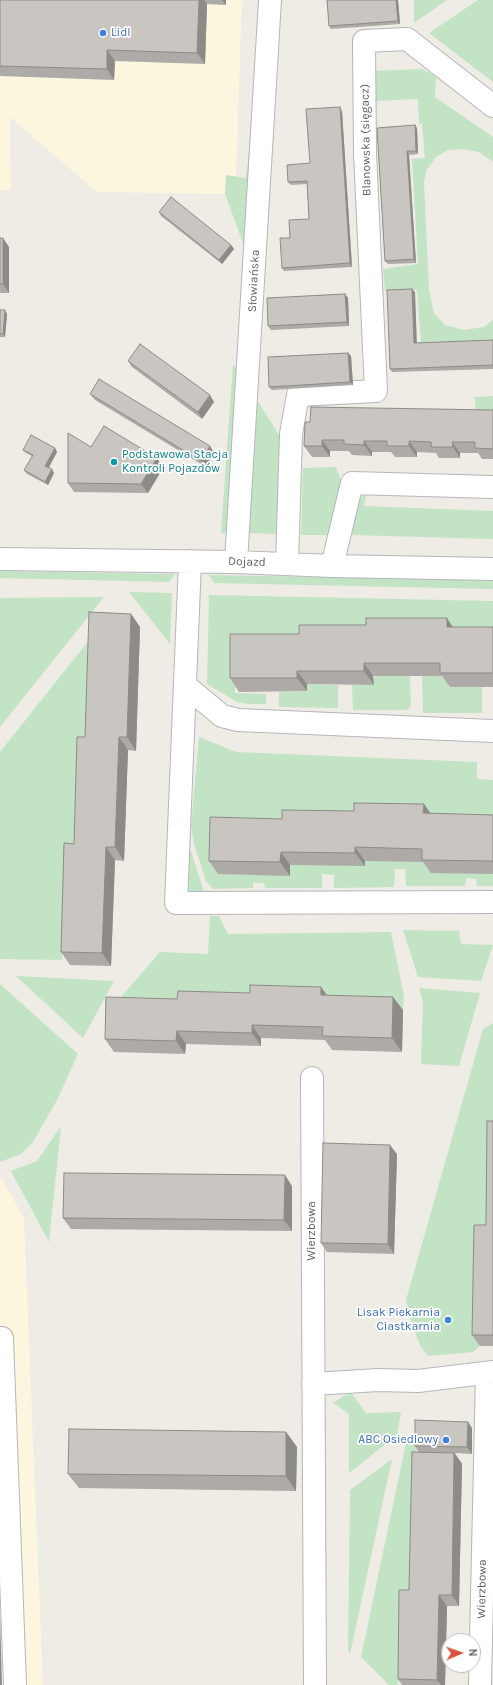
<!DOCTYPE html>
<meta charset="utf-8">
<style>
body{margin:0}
#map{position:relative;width:493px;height:1685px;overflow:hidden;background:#eeece5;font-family:Karla,sans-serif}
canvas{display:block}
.north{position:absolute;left:441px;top:1633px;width:40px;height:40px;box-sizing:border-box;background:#fff;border:1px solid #bebfc1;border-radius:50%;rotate:88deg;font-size:11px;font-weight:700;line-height:16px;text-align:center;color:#5d5f64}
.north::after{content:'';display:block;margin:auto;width:14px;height:18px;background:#da533e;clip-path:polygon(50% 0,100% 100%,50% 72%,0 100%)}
</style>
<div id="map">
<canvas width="493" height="1685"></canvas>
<div class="north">N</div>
</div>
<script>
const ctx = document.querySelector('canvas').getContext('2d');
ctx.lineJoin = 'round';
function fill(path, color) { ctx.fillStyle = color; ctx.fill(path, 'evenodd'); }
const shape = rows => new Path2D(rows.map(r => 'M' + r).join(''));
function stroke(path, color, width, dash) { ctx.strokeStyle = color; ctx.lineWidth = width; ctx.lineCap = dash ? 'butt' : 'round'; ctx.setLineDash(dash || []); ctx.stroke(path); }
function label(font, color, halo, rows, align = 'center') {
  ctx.font = font + ' Karla,sans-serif'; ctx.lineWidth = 3.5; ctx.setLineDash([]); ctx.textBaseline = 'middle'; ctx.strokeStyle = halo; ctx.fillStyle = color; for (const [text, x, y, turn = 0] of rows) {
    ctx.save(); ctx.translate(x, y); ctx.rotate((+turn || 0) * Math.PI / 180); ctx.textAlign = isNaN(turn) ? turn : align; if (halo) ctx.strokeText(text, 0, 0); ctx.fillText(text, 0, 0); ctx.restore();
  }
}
fill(shape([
 [0,0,242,0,236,177,226,175,225,194,97,192,10,117,11,190,0,190],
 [0,1179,2,1179,24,1218,43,1685,0,1685]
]), '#fbf6dd');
fill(shape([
 [414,0,447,0,414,23],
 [478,0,493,0,493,82,429,33],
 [423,69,436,77,435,97,493,137,493,162,479,152,462,149,448,150,436,157,426,171,424,183,429,290,434,313,445,325,464,330,484,327,493,320,493,341,421,343,417,290,385,291,383,269,418,264,412,159,425,158,422,124,419,124,418,99,374,101,372,71],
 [253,115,244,246,225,194,226,175,246,178],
 [233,364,238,371,227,533,221,533],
 [493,396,493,418,476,418,475,397],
 [257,400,281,438,277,534,246,533],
 [336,467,341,480,329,535,301,535,303,468],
 [366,494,364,506,493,511,493,539,350,535,359,500],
 [0,571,175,574,169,582,0,578],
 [209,575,493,580,493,589,214,583],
 [129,592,172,593,170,644],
 [209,595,493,601,493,637,235,644,235,693,266,694,266,704,249,704,237,702,207,684],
 [104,597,0,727,0,598],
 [90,639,88,743,76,850,66,850,62,960,0,959,0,752],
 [374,676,410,676,411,706,406,710,353,710,352,685,373,685],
 [422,676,450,676,450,687,482,687,482,713,423,713],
 [307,684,338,685,338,708,279,707,279,692,306,691],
 [199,737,236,752,477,762,477,779,493,780,493,886,477,886,476,879,466,878,465,886,406,886,405,869,395,869,394,887,334,888,334,875,322,874,322,888,265,888,264,883,253,883,253,888,213,889,206,881,194,844,191,826],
 [186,836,204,892,190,891,186,887],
 [210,916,219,916,228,934,391,932,404,996,403,1010,330,1008,115,1010,121,997,160,952,208,954],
 [403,930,459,931,461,944,493,945,481,981,418,977],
 [16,976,114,981,83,1038],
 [0,984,78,1054,57,1100,33,1142,21,1154,0,1162],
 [419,988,480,993,459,1066,421,1064,423,1003],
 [493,1023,493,1236,481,1236,480,1346,473,1352,428,1356,420,1345,411,1322,406,1300,483,1029],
 [61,1126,49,1242,11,1171,37,1161],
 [351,1393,366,1413,401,1412,397,1435,349,1473,349,1414,333,1403,344,1396],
 [418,1433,414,1597,403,1597,398,1685,389,1685,361,1657,406,1443],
 [392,1459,350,1654,348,1650,350,1490]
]), '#c3e3c5');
const minor = shape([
 [0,559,236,562,332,566,493,569],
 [190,561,176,903,493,902],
 [236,562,270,0],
 [287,564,291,434,298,395,376,391,365,153,364,41,407,39,493,106],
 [332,566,352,483,493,487],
 [186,686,222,716,238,720,493,731],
 [312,1078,315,1685],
 [0,1338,2,1338,15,1685],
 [313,1384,378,1380,418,1381,493,1372],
 [480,1685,487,1373]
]);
stroke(minor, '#b5b6ba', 24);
stroke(minor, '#fff', 22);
fill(shape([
 [0,0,226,0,226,5,207,4,205,64,115,61,114,80,0,76],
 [398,0,400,24,331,29,329,26],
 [342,111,352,267,284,271,282,268,290,238,309,219,307,184,291,185,288,182,310,163],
 [415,125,417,128,418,154,409,155,416,263,388,264,385,261,377,128],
 [159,212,231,245,234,249,222,264,161,216],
 [0,238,9,247,9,293,0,293],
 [412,289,415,292,416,343,493,340,493,369,392,372,390,369],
 [345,294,348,298,349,326,271,330,268,326],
 [0,310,7,314,5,337,0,337],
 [348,353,351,356,353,385,272,390,269,387],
 [128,361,214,402,202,419,132,367],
 [90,394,210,446,214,453,206,467,95,400],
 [493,410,493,459,482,459,478,453,460,453,460,458,439,458,436,453,417,452,417,457,395,457,391,452,372,452,372,456,352,455,349,451,330,451,330,457,312,457,304,446,310,422],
 [91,447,163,468,148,493,74,492,68,483],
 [55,448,57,452,49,467,54,473,48,485,27,474,24,470,32,456,26,453,23,450],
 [131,614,140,627,136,751,128,750,124,861,115,860,111,966,70,965,61,952,74,844,85,737],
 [453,627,493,627,493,687,450,687,442,676,373,676,374,685,307,684,307,691,239,692,230,678,299,634],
 [424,804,430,813,493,815,493,874,431,873,423,862,365,861,365,866,290,865,290,876,218,874,209,861,282,819],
 [321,987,327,995,403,1010,402,1052,332,1050,325,1040,261,1038,261,1046,186,1044,185,1054,114,1052,105,1039,177,999],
 [493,1121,493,1346,480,1346,472,1335,486,1225],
 [397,1154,394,1254,327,1252,321,1243],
 [292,1186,292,1231,71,1229,63,1218],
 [468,1422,472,1428,472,1454,455,1453,462,1464,459,1606,447,1606,445,1685,402,1685,398,1679,409,1590,419,1452,415,1446],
 [286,1432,297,1447,296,1491,79,1488,68,1474]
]), '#adaaa7');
fill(shape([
 [199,0,204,0,207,4,205,64,197,53],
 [222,0,226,0,226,5],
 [396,0,398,0,400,24,398,21],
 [107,50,115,61,114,80,107,69],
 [340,107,342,111,352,267,350,263],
 [415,125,417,128,418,154,416,151],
 [407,151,409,155,416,263,414,259],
 [3,238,9,247,9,293,3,284],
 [231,245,234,249,222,264,219,260],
 [412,289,415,292,417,347,414,343],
 [345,294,348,298,349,326,347,322],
 [5,310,7,314,5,337,3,334],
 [348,353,351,356,353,385,350,382],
 [210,395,214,402,202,419,198,412],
 [322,440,330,451,330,457,322,446],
 [364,441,372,452,372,456,364,445],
 [409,441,417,452,417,457,409,446],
 [452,442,460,453,460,458,453,447],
 [210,446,214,453,206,467,201,461],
 [55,448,57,452,48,469,45,466],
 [157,458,163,468,148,493,141,484],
 [52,469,54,473,48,485,45,482],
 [131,614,140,627,136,751,127,737],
 [447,618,456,632,447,627],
 [364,663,373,676,374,685,364,671],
 [297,671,307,684,307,691,297,678],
 [119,737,128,750,124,861,115,847],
 [424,804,433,817,423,813],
 [106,847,115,860,111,966,102,953],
 [355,847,365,861,365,866,355,853],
 [281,852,290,865,290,876,280,862],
 [321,987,330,1000,321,995],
 [393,997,403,1010,402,1052,392,1038],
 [252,1025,261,1038,261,1046,252,1033],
 [177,1031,186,1044,185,1054,176,1041],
 [390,1145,397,1154,394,1254,388,1244],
 [285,1175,292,1186,292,1231,284,1220],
 [468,1422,472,1428,472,1454,467,1447],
 [286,1432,297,1447,296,1491,286,1476],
 [454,1453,462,1464,459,1606,452,1595],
 [439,1595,447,1606,445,1685,441,1685,437,1680],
 [0,1615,2,1685,0,1685]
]), '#8d8b88');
const building = shape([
 [0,0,199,0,197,53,107,50,107,69,0,66,0,0],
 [327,0,396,0,398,21,329,26,327,0],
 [340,107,350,263,282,268,280,238,290,238,289,220,309,219,307,181,288,182,287,165,310,163,306,109,340,107],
 [415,125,416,151,407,151,414,259,385,261,377,128,415,125],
 [171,197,231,245,219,260,159,212,171,197],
 [0,238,3,238,3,284,0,284,0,238],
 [412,289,414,343,493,340,493,365,390,369,387,290,412,289],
 [345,294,347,322,268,326,267,298,345,294],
 [0,310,5,310,3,334,0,334,0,310],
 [140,344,210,395,198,412,128,361,140,344],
 [348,353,350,382,269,387,268,357,348,353],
 [99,379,210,446,201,461,90,394,99,379],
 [311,407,493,410,493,449,475,448,475,442,452,442,453,447,432,447,431,442,409,441,409,446,387,446,387,441,364,441,364,445,344,444,344,440,322,440,322,446,304,446,305,422,310,422,311,407],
 [104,426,157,458,141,484,68,483,68,433,91,447,104,426],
 [31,435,55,448,45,466,52,469,45,482,24,470,33,455,23,450,31,435],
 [89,612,131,614,127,737,119,737,115,847,106,847,102,953,61,952,64,843,74,844,77,737,85,737,89,612],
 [366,618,447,618,447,627,493,627,493,673,440,673,440,663,364,663,364,671,297,671,297,678,230,678,230,634,299,634,299,625,366,625,366,618],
 [354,803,424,804,423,813,493,815,493,861,422,860,422,849,355,847,355,853,281,852,280,862,209,861,210,817,282,819,282,810,354,811,354,803],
 [250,985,321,987,321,995,393,997,392,1038,322,1036,323,1027,252,1025,252,1033,177,1031,176,1041,105,1039,106,997,177,999,178,991,250,993,250,985],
 [487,1121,493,1121,493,1335,472,1335,474,1225,486,1225,487,1121],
 [323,1143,390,1145,388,1244,321,1243,323,1143],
 [64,1173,285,1175,284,1220,63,1218,64,1173],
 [415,1420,468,1422,467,1447,415,1446,415,1420],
 [69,1429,286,1432,286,1476,68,1474,69,1429],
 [412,1452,454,1453,452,1595,439,1595,437,1680,398,1679,399,1590,409,1590,412,1452]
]);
fill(building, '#c9c6c2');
stroke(building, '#8d8b88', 1);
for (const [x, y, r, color] of [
 [103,33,4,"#3f7fe0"],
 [114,462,4,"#0f9aa8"],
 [448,1320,4,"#3f7fe0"],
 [446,1440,4,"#3f7fe0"]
]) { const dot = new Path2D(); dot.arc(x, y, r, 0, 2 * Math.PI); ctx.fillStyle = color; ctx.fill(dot); stroke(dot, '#fff', 1.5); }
label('12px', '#366cbe', '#fff', [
 ["Lidl",111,33,"left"],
 ["Lisak Piekarnia",440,1313],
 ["Ciastkarnia",440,1327],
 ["ABC Osiedlowy",438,1440]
], 'right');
label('12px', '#5d5f64', '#fff', [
 ["Blanowska (sięgacz)",366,140,-91],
 ["Słowiańska",254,281,-87],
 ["Dojazd",247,562,2],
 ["Wierzbowa",312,1231,-90],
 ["Wierzbowa",482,1589,-89]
]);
label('12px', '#0d838f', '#fff', [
 ["Podstawowa Stacja",122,455],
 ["Kontroli Pojazdów",122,469]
], 'left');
</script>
